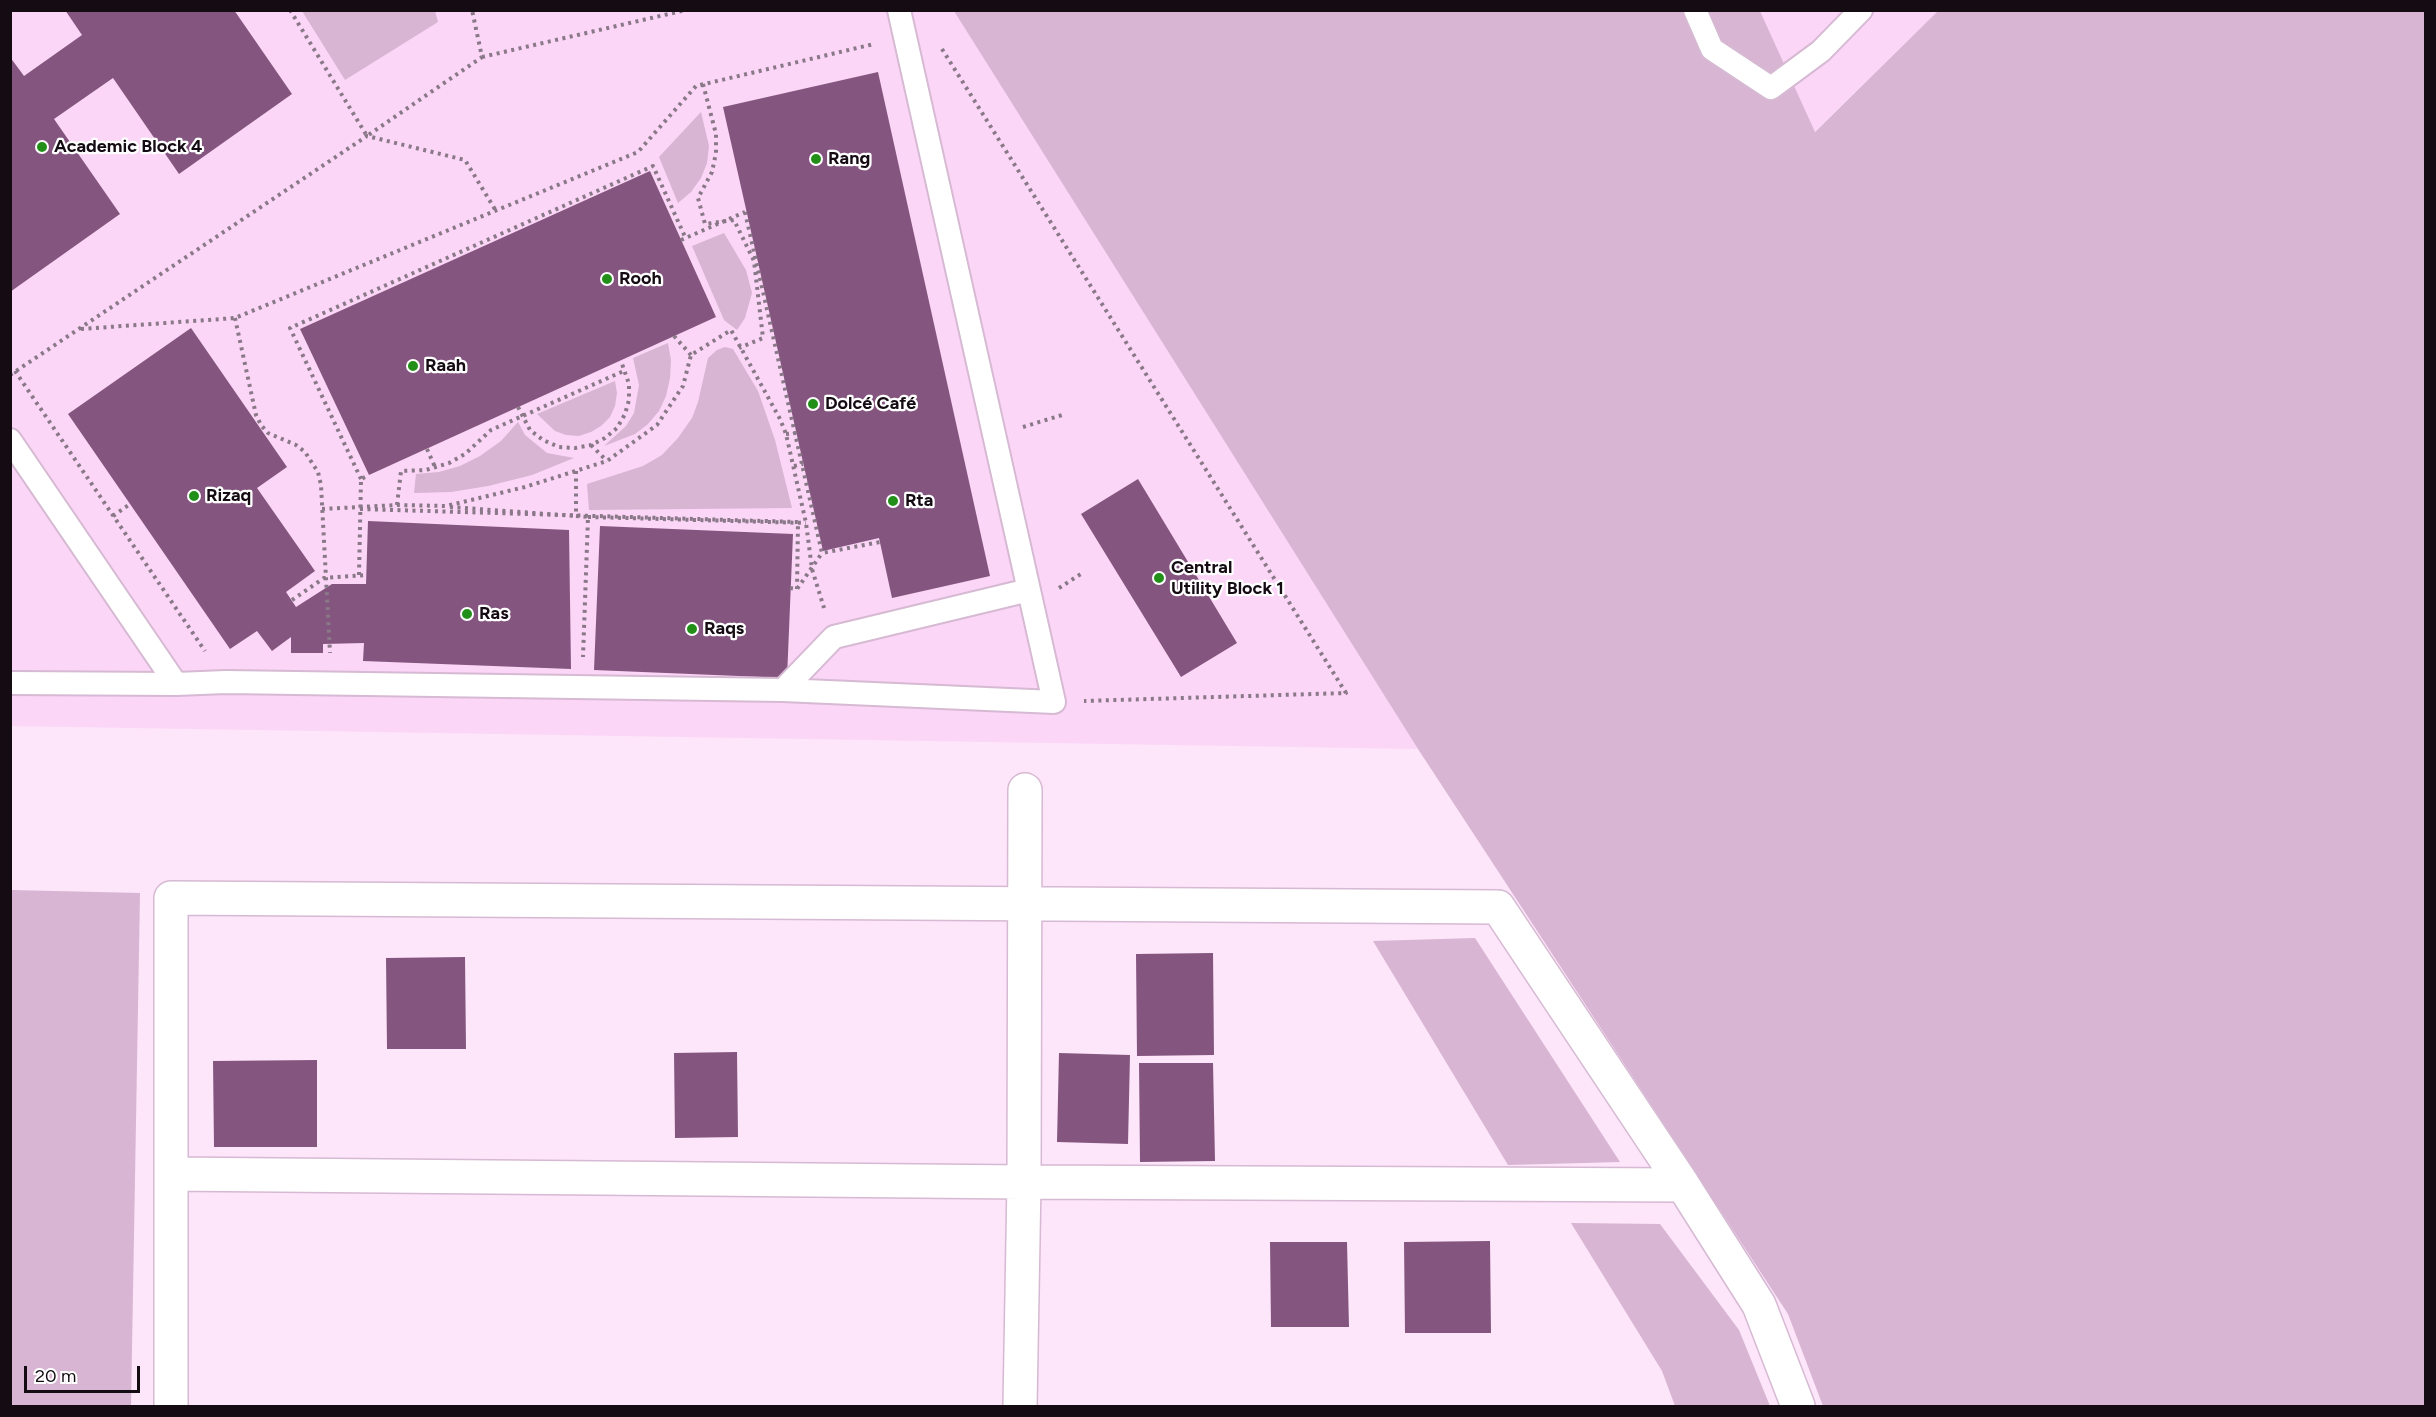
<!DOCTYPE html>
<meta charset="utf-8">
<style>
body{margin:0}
#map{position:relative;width:2436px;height:1417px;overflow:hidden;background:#fde5fa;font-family:Figtree,sans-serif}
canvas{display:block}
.frame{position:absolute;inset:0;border:12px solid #140b13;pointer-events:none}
.scale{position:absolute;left:24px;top:1366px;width:116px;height:27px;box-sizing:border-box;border:3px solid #140b13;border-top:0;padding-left:8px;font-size:18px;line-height:21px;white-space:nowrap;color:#140b13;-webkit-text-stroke:4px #fff;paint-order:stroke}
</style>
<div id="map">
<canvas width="2436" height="1417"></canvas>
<div class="frame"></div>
<div class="scale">20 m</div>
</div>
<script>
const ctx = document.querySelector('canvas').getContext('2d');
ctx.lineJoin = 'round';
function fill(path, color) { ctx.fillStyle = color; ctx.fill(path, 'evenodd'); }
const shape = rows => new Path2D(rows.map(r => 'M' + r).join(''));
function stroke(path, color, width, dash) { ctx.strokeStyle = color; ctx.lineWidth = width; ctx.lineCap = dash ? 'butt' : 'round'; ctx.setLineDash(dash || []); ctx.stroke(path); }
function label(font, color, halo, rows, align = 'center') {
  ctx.font = font + ' Figtree,sans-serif'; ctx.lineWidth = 4.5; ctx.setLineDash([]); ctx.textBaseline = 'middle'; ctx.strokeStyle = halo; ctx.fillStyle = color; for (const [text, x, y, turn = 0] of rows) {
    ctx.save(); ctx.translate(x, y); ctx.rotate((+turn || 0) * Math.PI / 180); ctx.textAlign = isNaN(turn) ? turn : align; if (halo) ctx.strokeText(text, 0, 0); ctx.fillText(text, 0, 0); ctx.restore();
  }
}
fill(shape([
 [954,10,1418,749,11,726,11,11],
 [1760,11,1938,11,1814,132]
]), '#fbd6f6');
fill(shape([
 [302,11,435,11,438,22,345,80],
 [954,11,1760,11,1815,132,1938,11,2425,11,2425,1406,1823,1406,1788,1314,1418,749],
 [701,112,709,146,707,163,701,178,691,192,678,203,659,157],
 [724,233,746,270,752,293,745,318,737,330,724,320,692,246],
 [668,343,671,360,670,378,666,396,659,411,648,424,635,434,604,446,626,426,634,413,639,385,633,358],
 [725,347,733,349,758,391,775,440,792,508,589,510,587,484,643,466,662,455,678,438,692,418,698,402,708,358,717,350],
 [615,381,617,393,615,406,610,417,601,426,591,432,579,436,566,435,555,431,537,414],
 [518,422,525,435,547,453,574,458,532,475,488,486,451,492,414,493,416,474,439,472,460,466,480,456,501,441],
 [11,890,140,893,131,1406,11,1406],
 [1475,938,1620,1162,1508,1165,1373,941],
 [1571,1223,1660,1224,1739,1330,1770,1406,1675,1406,1662,1371]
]), '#d8b5d3');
fill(shape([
 [65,10,234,10,292,94,179,174,113,78,54,119,120,214,10,292,10,57,24,76,82,35],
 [878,72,990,576,892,598,879,538,823,551,723,107],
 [650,171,716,317,369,475,300,329],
 [191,328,287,467,257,488,315,571,286,592,296,607,332,584,366,584,368,521,569,530,571,669,363,661,364,643,323,644,323,653,291,653,291,637,272,651,257,631,230,649,68,414],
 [1138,479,1237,643,1181,677,1081,514],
 [600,526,793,534,787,678,594,670],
 [1213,953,1214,1055,1137,1056,1136,954],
 [465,957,466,1049,387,1049,386,958],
 [737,1052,738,1137,675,1138,674,1053],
 [1059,1053,1130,1055,1128,1144,1057,1142],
 [317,1060,317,1147,214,1147,213,1061],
 [1139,1063,1213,1063,1215,1161,1140,1162],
 [1490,1241,1491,1333,1405,1333,1404,1242],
 [1270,1242,1347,1242,1349,1327,1271,1327]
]), '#84567f');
const service = shape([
 [1695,10,1712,49,1771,88,1821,51,1861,10],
 [10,440,176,684],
 [10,683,176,684,226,682,783,690,1054,702,899,10],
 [783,690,834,637,1029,590]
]);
const minor = shape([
 [172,1174,1024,1182,1683,1185],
 [171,1406,171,898,1498,907,1683,1185,1759,1305,1798,1406],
 [1020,1406,1024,1182,1025,790]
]);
stroke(service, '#d6b9d2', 26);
stroke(minor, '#d6b9d2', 36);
stroke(shape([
 [290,10,367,136,482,57,472,10],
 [942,49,1346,693,1084,701],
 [482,57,686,10],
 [703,84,716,134,716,153,712,172,698,198,705,224,734,220,754,261,763,338,739,348],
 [235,318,256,415,261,425,268,433,296,445,305,452,318,472,321,485,330,653],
 [81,329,235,318,638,152,696,86,874,44],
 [674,336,691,355],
 [15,371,205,651],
 [10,375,367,136,465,160,496,211],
 [518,407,530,430,543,440,559,447,575,448,591,445,605,438,617,428,625,414,629,400,629,384,621,361],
 [1023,427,1062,415],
 [786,434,796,433],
 [591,445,607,461],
 [427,449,435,467],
 [794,466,803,464],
 [576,471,576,516,588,517,583,657],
 [361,479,290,328,653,166,686,239],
 [397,505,401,471,426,470,449,463,465,454,491,430,626,370],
 [450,507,576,516],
 [322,509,397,505,446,506,525,487,607,461,657,425,683,386,691,355,731,330,780,419,786,434,806,523,812,569,824,608],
 [113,516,130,504],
 [588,517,806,523],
 [1059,588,1084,572]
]), '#897887', 4, [3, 4.5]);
stroke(service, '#fff', 22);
stroke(minor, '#fff', 33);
stroke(shape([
 [745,212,822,553,880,542],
 [681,240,745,212],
 [360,509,798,522,797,589],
 [359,575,361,479,369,475],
 [790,588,797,589,822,553],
 [292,600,324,578,366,575]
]), '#897887', 4, [3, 4.5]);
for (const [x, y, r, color] of [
 [42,147,6,"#229018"],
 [816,159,6,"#229018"],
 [607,279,6,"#229018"],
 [413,366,6,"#229018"],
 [813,404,6,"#229018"],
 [194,496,6,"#229018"],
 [893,501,6,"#229018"],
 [1159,578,6,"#229018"],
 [467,614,6,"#229018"],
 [692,629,6,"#229018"]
]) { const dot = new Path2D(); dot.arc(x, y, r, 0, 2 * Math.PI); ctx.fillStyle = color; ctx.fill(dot); stroke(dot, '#fff', 2); }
label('bold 18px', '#140b13', '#fff', [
 ["Academic Block 4",54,147],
 ["Rang",828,159],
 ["Rooh",619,279],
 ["Raah",425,366],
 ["Dolcé Café",825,404],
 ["Rizaq",206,496],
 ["Rta",905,501],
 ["Central",1171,568],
 ["Utility Block 1",1171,589],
 ["Ras",479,614],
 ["Raqs",704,629]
], 'left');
</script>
